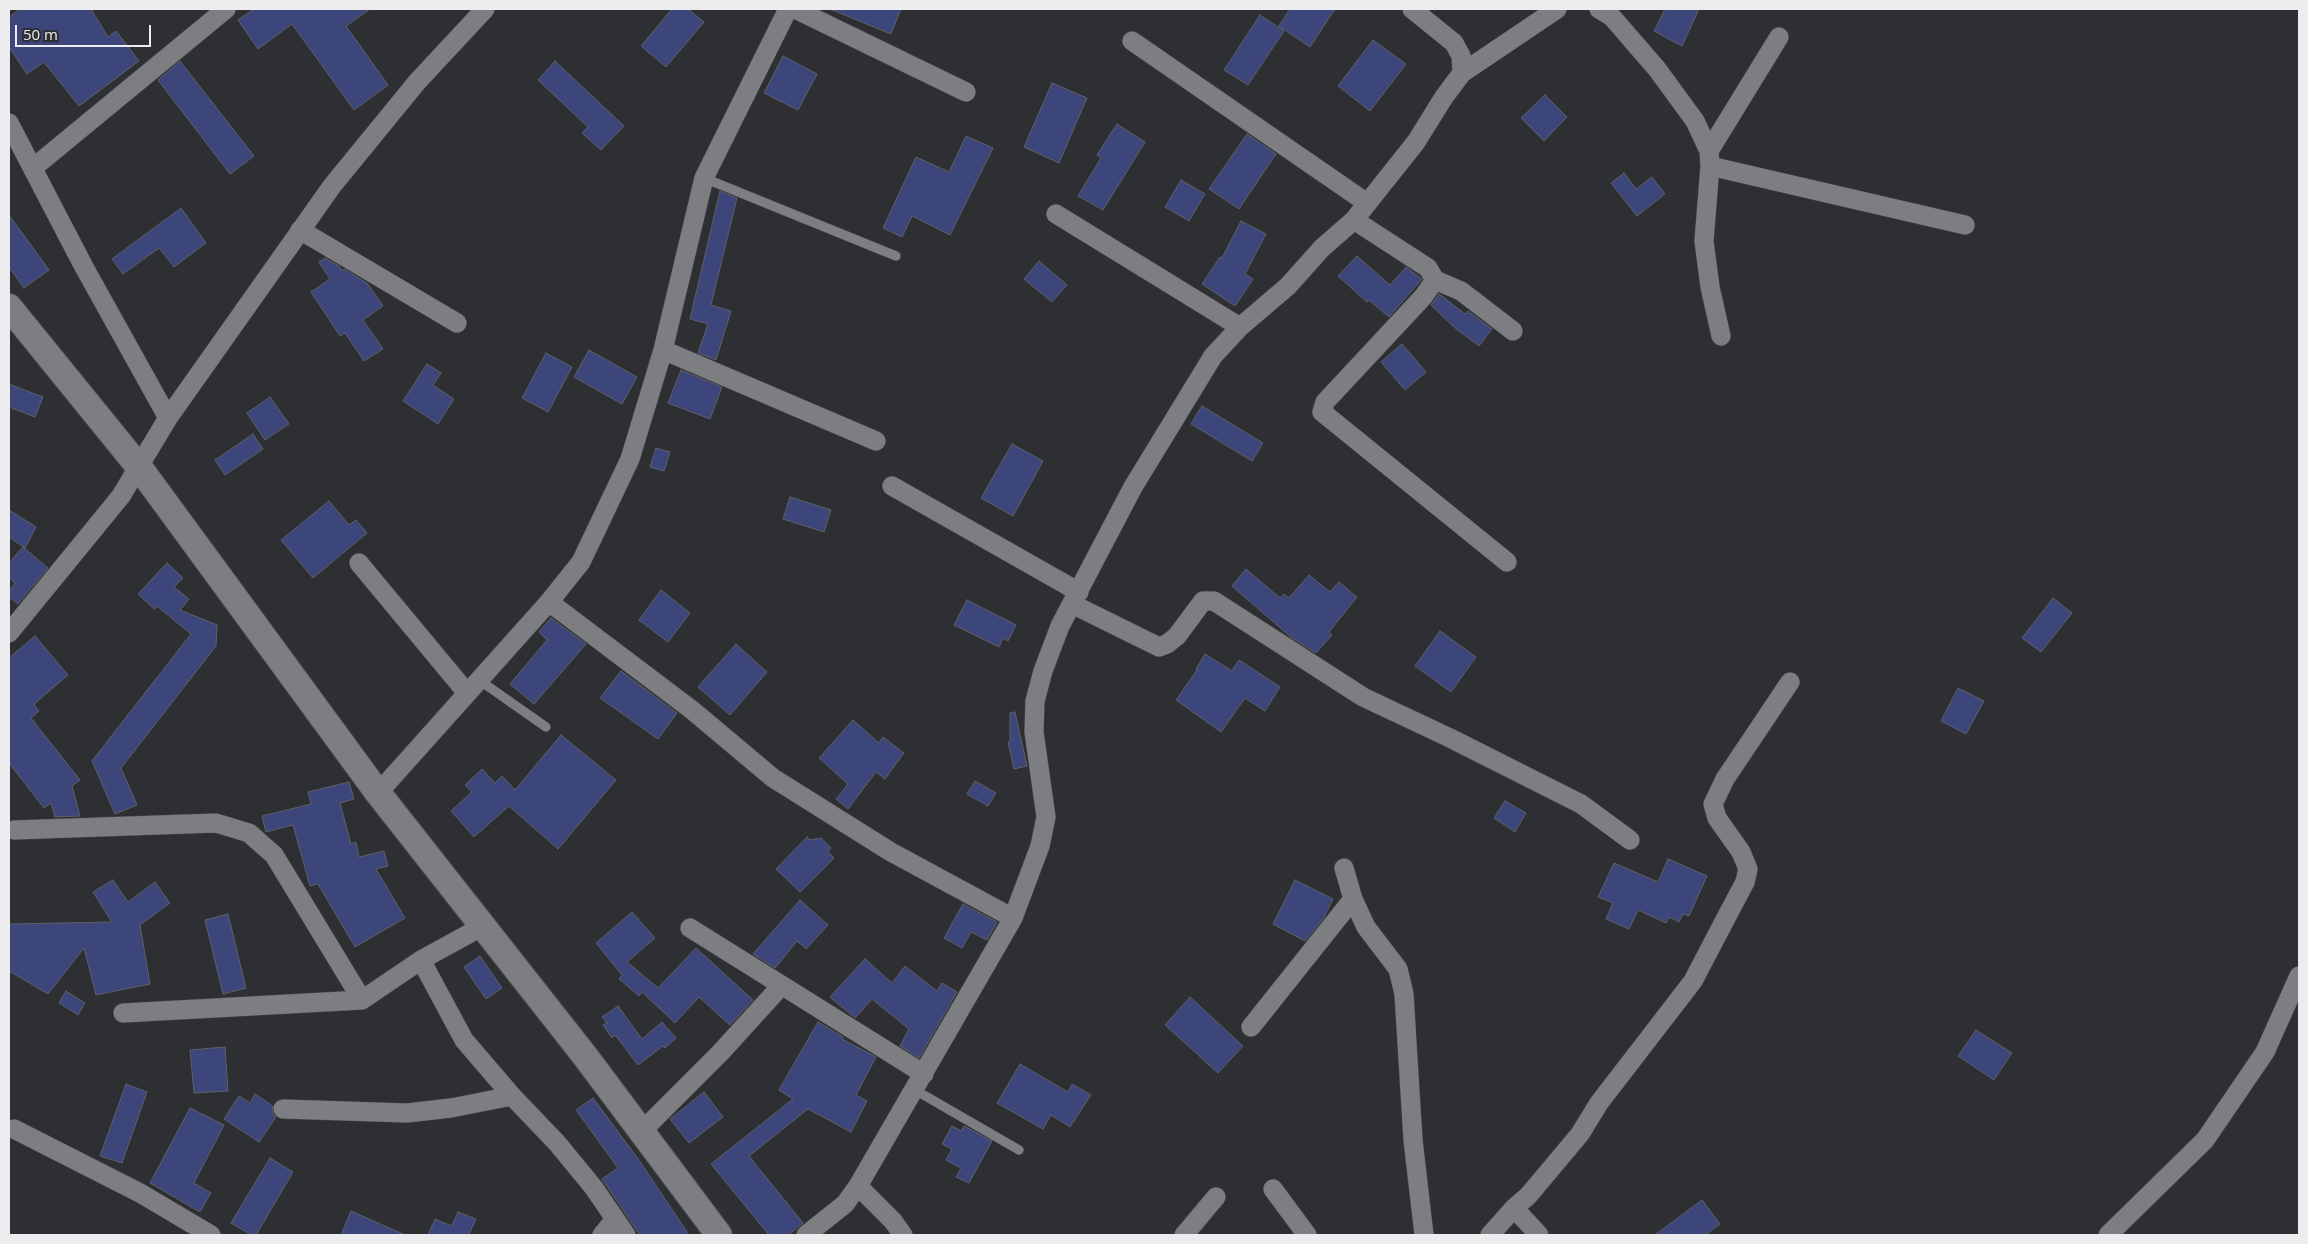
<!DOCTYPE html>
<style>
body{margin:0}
#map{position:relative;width:2308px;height:1244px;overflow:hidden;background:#2e2f33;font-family:"Open Sans",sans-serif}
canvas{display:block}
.frame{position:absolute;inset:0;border:10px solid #ededf0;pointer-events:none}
.scale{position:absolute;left:15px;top:25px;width:136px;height:22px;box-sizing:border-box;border:2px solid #ededf0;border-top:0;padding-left:6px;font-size:15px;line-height:18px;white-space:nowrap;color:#ededf0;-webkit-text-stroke:4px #2e2f33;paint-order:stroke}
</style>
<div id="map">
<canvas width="2308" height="1244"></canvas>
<div class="frame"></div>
<div class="scale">50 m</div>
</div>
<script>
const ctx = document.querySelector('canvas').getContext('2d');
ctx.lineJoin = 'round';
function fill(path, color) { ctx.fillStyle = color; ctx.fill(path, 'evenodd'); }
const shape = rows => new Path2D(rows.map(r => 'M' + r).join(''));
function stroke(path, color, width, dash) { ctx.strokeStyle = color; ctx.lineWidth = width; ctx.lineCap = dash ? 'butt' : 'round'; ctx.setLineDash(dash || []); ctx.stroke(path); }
const building = shape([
 [21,9,91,9,108,37,116,31,139,61,79,106,44,62,27,74,9,47,9,17,21,9],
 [254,9,370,9,346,26,388,85,354,110,292,24,258,49,238,20,254,9],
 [672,9,688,9,704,22,666,67,641,46,672,9],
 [830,9,901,9,891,34,830,9],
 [1290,9,1335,9,1310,47,1279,26,1290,9],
 [1665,9,1699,9,1682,46,1654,31,1665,9],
 [1260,15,1284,31,1248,85,1224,70,1260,15],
 [1373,40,1406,64,1370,111,1338,86,1373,40],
 [783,56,817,74,798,110,764,93,783,56],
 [180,61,254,156,230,174,158,80,180,61],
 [555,61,624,126,601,150,582,133,588,127,538,80,555,61],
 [1052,83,1087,98,1059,163,1024,147,1052,83],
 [1545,95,1567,117,1544,141,1521,118,1545,95],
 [1117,124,1145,142,1103,210,1078,196,1101,158,1097,155,1117,124],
 [1247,134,1276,154,1239,209,1209,189,1247,134],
 [966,136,993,148,950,235,912,216,902,237,883,228,916,157,949,172,966,136],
 [1624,173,1636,189,1652,177,1665,194,1637,216,1611,183,1624,173],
 [1181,180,1205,194,1189,221,1165,207,1181,180],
 [720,191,737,198,711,305,731,311,716,360,698,353,708,324,690,319,720,191],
 [181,208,206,243,174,267,159,248,123,274,112,259,181,208],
 [9,215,49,270,24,288,9,267,9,215],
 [1241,221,1266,234,1245,274,1253,279,1235,306,1202,284,1220,257,1222,258,1241,221],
 [1357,256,1390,285,1406,267,1422,279,1389,317,1369,300,1367,302,1338,276,1357,256],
 [325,258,339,266,342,271,344,269,367,283,383,306,363,320,383,349,364,361,345,333,340,336,311,292,330,279,319,262,325,258],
 [1039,261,1067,285,1052,302,1024,279,1039,261],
 [1439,294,1465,314,1468,311,1492,329,1479,346,1455,328,1431,305,1439,294],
 [1402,344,1426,372,1405,390,1381,362,1402,344],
 [589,350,637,377,622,404,574,377,589,350],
 [546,353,572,367,548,412,522,398,546,353],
 [427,364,441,373,433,385,454,399,438,424,403,401,427,364],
 [681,370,722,387,710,419,668,403,681,370],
 [9,384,43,397,35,417,9,407,9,384],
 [270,397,289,424,265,440,247,413,270,397],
 [1202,406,1263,443,1252,461,1191,424,1202,406],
 [253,434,263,449,225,475,215,460,253,434],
 [1012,444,1043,461,1013,516,981,498,1012,444],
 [656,448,670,452,664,471,650,467,656,448],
 [790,497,831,510,824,532,783,519,790,497],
 [329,501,349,525,356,520,367,533,313,578,281,540,329,501],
 [9,510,36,527,25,548,9,537,9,510],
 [23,547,48,568,18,604,9,597,9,591,15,583,9,577,9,563,23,547],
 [167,563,183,578,174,587,189,599,180,610,217,625,216,646,121,768,137,805,115,814,92,761,191,634,157,606,154,609,138,594,167,563],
 [1246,569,1280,598,1284,594,1289,598,1309,575,1330,592,1339,582,1357,597,1329,632,1332,635,1316,653,1292,638,1232,586,1246,569],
 [661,590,690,613,668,642,639,620,661,590],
 [2053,598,2072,613,2041,652,2022,638,2053,598],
 [967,600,1016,625,1008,641,1003,638,999,647,954,625,967,600],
 [551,618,586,644,534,704,510,684,547,640,539,632,551,618],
 [1440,631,1476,657,1451,692,1415,666,1440,631],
 [35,636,68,675,34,704,39,711,31,718,80,780,72,786,80,816,55,817,51,803,44,808,9,763,9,658,35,636],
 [736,644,767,672,730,715,698,687,736,644],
 [1205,654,1232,671,1239,660,1280,687,1265,711,1245,698,1221,732,1176,700,1197,670,1196,669,1205,654],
 [621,671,677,713,658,739,600,698,621,671],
 [1958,688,1984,701,1966,734,1941,721,1958,688],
 [1015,712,1027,766,1014,769,1008,742,1010,742,1010,713,1015,712],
 [853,720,879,743,883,737,904,753,885,779,876,772,848,809,836,799,848,784,819,758,853,720],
 [561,735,616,780,558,849,509,806,474,837,451,811,472,792,465,785,482,769,495,783,502,776,515,790,561,735],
 [975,781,996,793,988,806,967,794,975,781],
 [349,782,354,799,340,803,351,844,356,842,359,857,384,851,388,866,376,869,405,918,355,947,318,884,310,886,293,825,266,832,262,816,311,804,308,792,349,782],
 [1505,801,1526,813,1515,832,1494,818,1505,801],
 [807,837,810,840,821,838,831,848,828,852,834,858,800,892,776,869,807,837],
 [1668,859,1707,876,1689,916,1683,914,1679,922,1669,917,1666,923,1638,910,1629,929,1606,919,1613,903,1598,897,1614,863,1658,882,1668,859],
 [113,880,128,902,155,882,170,903,140,925,150,984,96,995,84,948,48,994,9,971,9,924,112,922,93,892,113,880],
 [1295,880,1333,899,1323,919,1305,941,1273,924,1295,880],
 [800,900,828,925,806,949,797,941,775,968,753,954,800,900],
 [963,904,997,922,987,940,971,932,962,948,944,938,963,904],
 [632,912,655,938,627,962,658,988,696,948,753,1000,730,1025,699,997,675,1023,642,992,639,996,619,979,622,975,596,943,632,912],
 [228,914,246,988,223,994,205,920,228,914],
 [480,956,502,988,486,999,464,967,480,956],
 [865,959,892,983,905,966,937,991,942,983,957,992,919,1058,900,1046,909,1029,872,999,855,1018,830,997,865,959],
 [66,991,85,1003,78,1015,59,1003,66,991],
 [1190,997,1243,1046,1218,1073,1165,1025,1190,997],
 [618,1006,642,1039,662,1022,676,1038,665,1048,663,1046,638,1065,615,1035,612,1038,603,1025,607,1023,602,1017,618,1006],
 [818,1022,843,1037,842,1039,876,1057,856,1095,867,1101,851,1132,808,1109,749,1156,803,1223,788,1235,769,1235,711,1164,793,1099,779,1090,818,1022],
 [1976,1030,2012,1053,1994,1080,1958,1056,1976,1030],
 [225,1047,228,1091,194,1093,190,1050,225,1047],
 [1020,1064,1068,1092,1072,1084,1091,1095,1070,1127,1051,1115,1043,1129,997,1103,1020,1064],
 [126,1084,147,1092,122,1163,100,1156,126,1084],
 [704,1092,723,1117,689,1143,670,1119,704,1092],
 [255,1094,273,1106,273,1114,276,1117,259,1142,224,1119,239,1096,250,1103,255,1094],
 [593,1098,639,1160,689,1235,640,1235,602,1179,618,1168,576,1110,593,1098],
 [190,1108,224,1125,194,1183,211,1193,200,1212,150,1183,190,1108],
 [952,1126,961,1131,964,1126,992,1141,969,1183,956,1177,961,1168,946,1160,952,1149,942,1144,952,1126],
 [270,1158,293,1172,256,1235,252,1235,231,1223,270,1158],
 [1702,1200,1720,1224,1705,1235,1655,1235,1702,1200],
 [351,1211,405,1235,341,1235,351,1211],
 [458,1212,476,1219,469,1234,473,1235,428,1235,435,1219,452,1226,458,1212]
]);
fill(building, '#3c467a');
stroke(building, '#606165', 1);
const lane = shape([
 [704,178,896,256],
 [479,680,546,727],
 [915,1090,1019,1150]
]);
const street = shape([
 [795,9,966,92],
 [1599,9,1612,17,1657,69,1695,121,1709,151,1710,166,1704,241,1710,287,1721,336],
 [1132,41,1367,203],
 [1462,73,1557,9],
 [9,123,84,267,168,418],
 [1709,151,1779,37],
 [1710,166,1965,225],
 [33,168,226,9],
 [1056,214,1240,327],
 [1354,220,1428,268,1435,280,1423,297,1325,402,1322,412,1507,562],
 [300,230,457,323],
 [1435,280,1461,291,1513,331],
 [663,350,876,441],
 [892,486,1079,592],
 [359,563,467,693],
 [549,602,692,710,773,778,891,852,1013,918],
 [1072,604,1159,647,1167,644,1177,636,1203,601,1214,601,1363,697,1450,738,1581,804,1630,840],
 [9,633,121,496,168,418,332,186,417,82,485,9],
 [378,793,549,602,581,562,630,459,663,350,704,178,788,9],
 [14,830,216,823,249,833,274,855,362,1000],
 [1344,868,1353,899,1366,927,1398,969,1404,994,1413,1140,1424,1235],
 [690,928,924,1074],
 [421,960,464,1040,512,1096,557,1143,594,1188,626,1235],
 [123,1013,362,1000,421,960,483,926],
 [1251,1027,1353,899],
 [283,1109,407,1113,451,1108,512,1096],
 [14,1129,140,1193,211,1235],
 [641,1132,721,1052,781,986],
 [858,1186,893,1221,903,1235],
 [1273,1189,1307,1235],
 [1514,1208,1528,1196,1580,1134,1599,1103,1693,981,1727,916,1745,882,1748,869,1741,852,1717,818,1713,804,1725,779,1790,682],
 [602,1235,615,1219],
 [806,1235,845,1204,858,1186,1013,918,1040,846,1046,817,1034,732,1035,701,1043,671,1060,626,1133,487,1213,356,1240,327,1288,286,1322,248,1354,220,1416,142,1444,97,1462,73,1461,56,1454,43,1412,9],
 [1184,1235,1216,1197],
 [1490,1235,1514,1208,1539,1235],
 [2108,1235,2205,1140,2265,1052,2299,976]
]);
const secondary = shape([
 [9,307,139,467,378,793,585,1056,719,1235]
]);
stroke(lane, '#4a4a4e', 10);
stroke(street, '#4a4a4e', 20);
stroke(secondary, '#4a4a4e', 28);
stroke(lane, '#7d7e82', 9);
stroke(street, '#7d7e82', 19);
stroke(secondary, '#7d7e82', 26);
</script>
